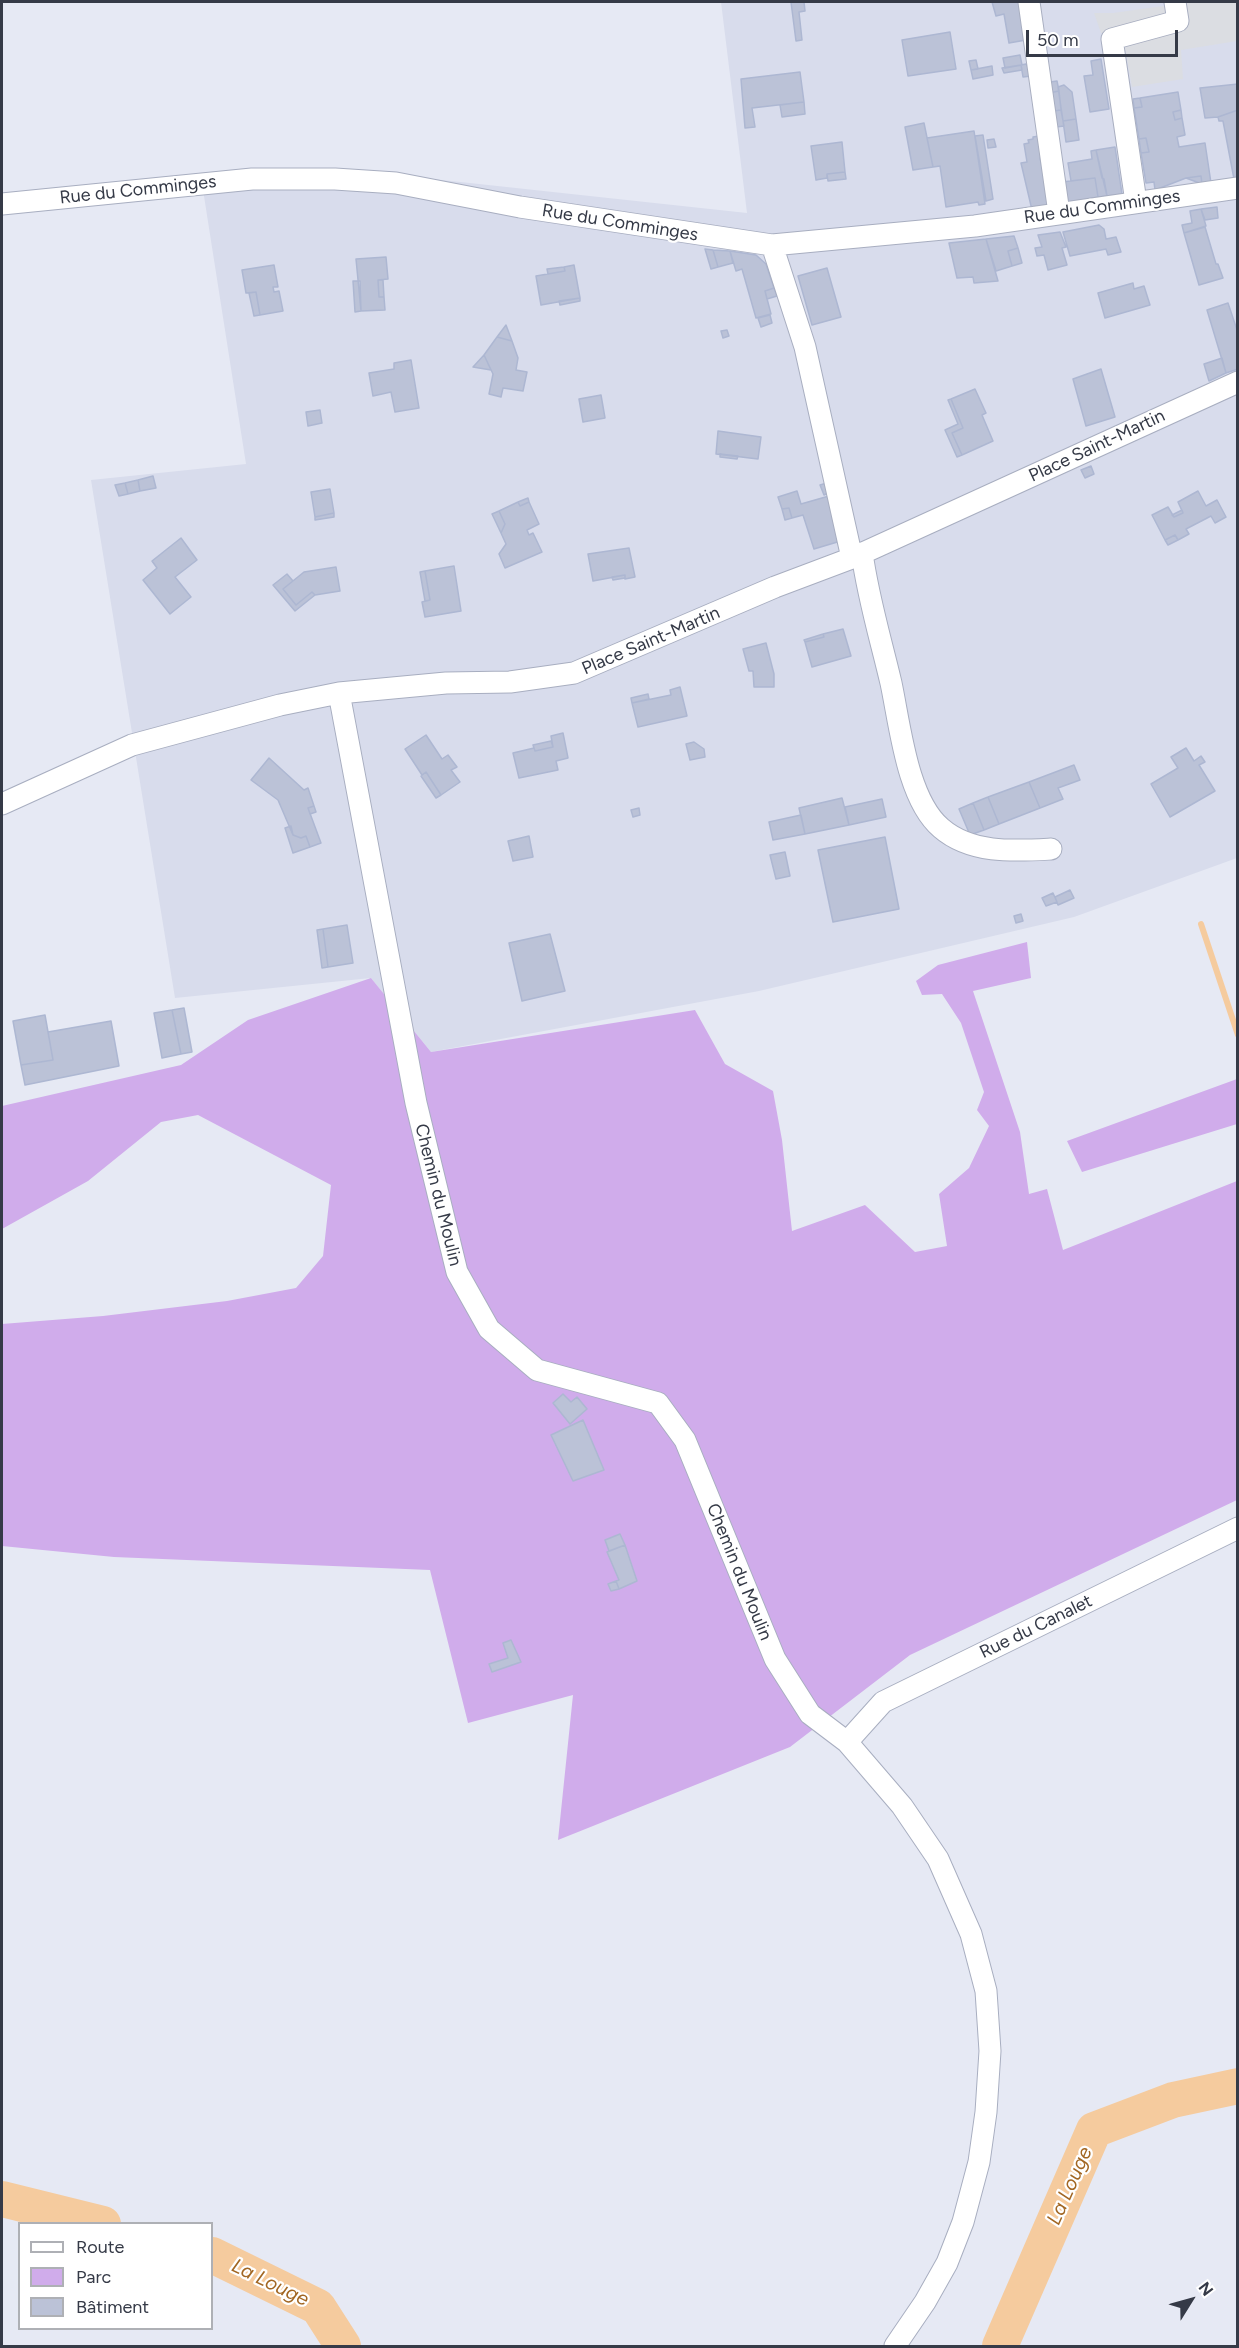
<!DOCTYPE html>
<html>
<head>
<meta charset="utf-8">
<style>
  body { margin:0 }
  #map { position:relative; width:1239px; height:2348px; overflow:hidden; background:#e6e9f4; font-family:Figtree,sans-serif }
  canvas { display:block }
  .frame { position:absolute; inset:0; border:3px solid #353a47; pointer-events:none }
  .legend { position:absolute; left:18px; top:2222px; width:195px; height:108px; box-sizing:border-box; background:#fff; border:2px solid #aeb0b5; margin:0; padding:8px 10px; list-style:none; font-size:18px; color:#353a47 }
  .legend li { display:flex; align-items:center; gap:12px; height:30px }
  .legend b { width:30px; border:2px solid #aeb0b5 }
  .north { position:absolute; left:1161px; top:2270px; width:60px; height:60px; -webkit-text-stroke:4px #fff; paint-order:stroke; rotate:53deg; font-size:16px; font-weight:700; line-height:24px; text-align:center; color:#353a47 }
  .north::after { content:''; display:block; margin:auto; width:21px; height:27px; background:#353a47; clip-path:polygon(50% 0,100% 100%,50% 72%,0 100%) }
  .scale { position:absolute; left:1026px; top:30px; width:152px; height:27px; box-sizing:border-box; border:3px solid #353a47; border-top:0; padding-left:8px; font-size:18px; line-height:21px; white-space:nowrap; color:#353a47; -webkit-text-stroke:4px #fff; paint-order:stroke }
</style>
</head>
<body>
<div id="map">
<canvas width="1239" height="2348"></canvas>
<div class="frame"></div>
<ul class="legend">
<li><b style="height:8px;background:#fff"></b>Route</li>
<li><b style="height:16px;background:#d0aceb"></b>Parc</li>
<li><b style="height:16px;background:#bbc2d7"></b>Bâtiment</li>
</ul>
<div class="north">N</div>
<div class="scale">50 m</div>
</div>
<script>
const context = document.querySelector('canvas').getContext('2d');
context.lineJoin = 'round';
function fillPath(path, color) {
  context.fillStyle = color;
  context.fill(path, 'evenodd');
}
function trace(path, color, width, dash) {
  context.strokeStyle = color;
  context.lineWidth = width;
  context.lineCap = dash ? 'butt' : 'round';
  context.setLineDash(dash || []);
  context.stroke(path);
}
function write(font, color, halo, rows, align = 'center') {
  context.font = font + ' Figtree,sans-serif';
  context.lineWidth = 4.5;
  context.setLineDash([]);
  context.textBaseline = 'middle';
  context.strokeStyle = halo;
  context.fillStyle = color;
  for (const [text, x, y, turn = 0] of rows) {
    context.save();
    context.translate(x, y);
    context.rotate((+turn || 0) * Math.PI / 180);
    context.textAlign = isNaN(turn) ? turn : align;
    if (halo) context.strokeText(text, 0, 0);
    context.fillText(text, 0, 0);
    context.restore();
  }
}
const residential = new Path2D(`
  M721,2H1237V858L1074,917L759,991L431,1052L371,978L175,998L91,480L246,464L201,177L331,168L747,213Z`);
const green = new Path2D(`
  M1027,942L1031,978L973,991L1020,1132L1029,1194L1047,1189L1063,1250L1237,1181V1500L910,1655L790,1747L558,1840L573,1695L468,1723L430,1570L114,1557L2,1546V1324L103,1316L227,1301L296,1288L323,1256L331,1185L198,1115L161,1122L88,1181L2,1229V1106L181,1065L248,1020L371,978L431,1052L695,1010L725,1064L773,1091L782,1140L792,1231L865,1205L915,1252L947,1246L939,1194L969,1168L989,1126L977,1110L984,1092L961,1023L942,994L922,995L916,981L938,965Z
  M1237,1079V1124L1082,1172L1067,1141Z`);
const parking = new Path2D(`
  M1192,2H1237V41L1181,50L1183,79L1132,87L1125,49L1101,33L1094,13H1113Z`);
const stream = new Path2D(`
  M1201,924L1238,1035`);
const river = new Path2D(`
  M2,2199L103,2224
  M212,2255L318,2307L343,2346
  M1000,2346L1094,2130L1173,2100L1238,2086`);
const building = new Path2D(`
  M791,2H804L805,11L799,12L802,40L796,41Z
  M992,2H1020L1026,40L1009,43L1004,14L996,16Z
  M950,32L956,69L908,76L902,40Z
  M1020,55L1022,65L1005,68L1003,58Z
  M1101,59L1109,109L1090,112L1084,76L1093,75L1091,61Z
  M976,60L978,69L971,70L969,61Z
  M1026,64L1029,68L1031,76L1023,77L1021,65Z
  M1021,65L1022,70L1004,73L1002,68Z
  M992,66L993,75L973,79L971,70Z
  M800,72L804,102L752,108L755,127L745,128L741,79Z
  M1057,81L1059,91L1044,94L1043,83Z
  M1238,84V110L1218,117L1205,118L1200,88Z
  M1064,85L1072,92L1076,119L1063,121L1058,87Z
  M1059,91L1061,110L1046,112L1044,94Z
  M1178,92L1181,110L1173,112L1175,120L1182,118L1185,135L1177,137L1179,147L1205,143L1211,183L1202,184L1201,176L1186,178L1155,190L1154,182L1146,183L1141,153L1149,152L1146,138L1139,139L1134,108L1142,107L1140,98Z
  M1140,98L1142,107L1134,108L1133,99Z
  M804,102L805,114L782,117L780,105Z
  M1061,110L1064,126L1048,128L1046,112Z
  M1181,110L1182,118L1175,120L1173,112Z
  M1238,110V179H1234L1223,121H1219L1218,117Z
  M1076,119L1079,140L1066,142L1063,121Z
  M924,123L933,167L913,170L905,127Z
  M974,131L985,204L979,205L978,202L946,207L940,166L933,167L927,138Z
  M983,135L993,199L986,201L975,136Z
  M1039,136L1043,158H1040L1051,205L1032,210L1021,163L1027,162L1024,144L1029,143L1028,140L1033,139V137Z
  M1146,138L1149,152L1141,153L1139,139Z
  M994,139L996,147L988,148L987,140Z
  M842,142L845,172L827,174V178L816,180L811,146Z
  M1115,147L1122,194L1107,196L1096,150Z
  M1096,150L1102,178L1104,179L1107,196L1098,197L1095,178L1071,181L1068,163L1092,159L1091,151Z
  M845,172L846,179L828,181L827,174Z
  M1201,176L1202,184L1186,178Z
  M1095,178L1098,197L1065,203L1062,182Z
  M1217,207L1218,218L1205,220L1201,209Z
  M1201,209L1206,226L1184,233L1182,225L1192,223L1190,211Z
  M1099,225L1104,229L1106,239L1116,237L1121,252L1108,255L1106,249L1070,256L1063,232Z
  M1205,227L1216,264H1218L1223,278L1199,285L1184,233Z
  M1060,232L1066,247L1062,248L1067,265L1048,270L1044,255L1037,256L1035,248L1042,247L1038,235Z
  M1014,236L1018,248L1008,251L1012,266L996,271L986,239Z
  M986,239L998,281L974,283L973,277L957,278L949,243Z
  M1018,248L1022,263L1012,266L1008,251Z
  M705,249L713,250L718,267L711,269Z
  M713,250L730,251L733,263L718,267Z
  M730,251L756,255L766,264L774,288L765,291L771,314L756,318L742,269L736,271Z
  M386,257L388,279L378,280L379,297H384L385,310L361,311L356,259Z
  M274,265L278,287H273L274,292L279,291L283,311L260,315L256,292L246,293L242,270Z
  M574,265L580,298L541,305L536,276L565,271L564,267Z
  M564,267L565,271L548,274L547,269Z
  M827,268L841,317L812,325L798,276Z
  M378,280H383L384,297H379Z
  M353,281H360L361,311L355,312Z
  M1133,283L1134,289L1144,286L1150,305L1105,318L1098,293Z
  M774,288L777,296L767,299L765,291Z
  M256,292L260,315L254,316L249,293Z
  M580,298V301L560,305L559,301Z
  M1228,303L1238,333V369L1226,373L1207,310Z
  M770,315L772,323L761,327L758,318Z
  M506,325L512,341L497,337Z
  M727,330L729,336L723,338L721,331Z
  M497,337L512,341L518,358L516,370L527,372L523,391L503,388L501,397L489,394L493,374L484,355Z
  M484,355L491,370L473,367Z
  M1222,358L1226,373L1209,381L1204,364Z
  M411,360L419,408L395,412L391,392L373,396L369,373L394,369V363Z
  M1101,369L1115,417L1086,426L1073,379Z
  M975,389L986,413L982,415L993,441L962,455L952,433L963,428L951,399Z
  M601,395L605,418L583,422L579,399Z
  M951,399L963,428L952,433L962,455L957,457L945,430L958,424L948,400Z
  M320,410L322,423L308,426L306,412Z
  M718,431L761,437L758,459L716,454Z
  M720,454L738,456L737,459L720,457Z
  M1091,466L1094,474L1085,478L1081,470Z
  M153,476L156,488L140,491L138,480Z
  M138,480L140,491L128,494L125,483Z
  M125,483L128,494L119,496L115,485Z
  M827,483L830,492L824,495L820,485Z
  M330,489L334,513L315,517L311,492Z
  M797,491L801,504L829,496L844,540L814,549L803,515L792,518L789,508L782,509L778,497Z
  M1198,491L1206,506L1217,500L1226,517L1215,523L1211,516L1186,529L1189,534L1178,540L1175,535L1165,540L1152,515L1168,507L1174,517L1183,513L1178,502Z
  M528,498L529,502L520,506L518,502Z
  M518,502L520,506L529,502L539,524L527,530L529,535L533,533L542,552L505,568L499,554L506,544L501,533L505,524L499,511Z
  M789,508L792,518L785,520L782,509Z
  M1182,510L1183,513L1174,517L1172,515Z
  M499,511L505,524L501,533L492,514Z
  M334,513V517L315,520V517Z
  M1175,535L1178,540L1168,545L1165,540Z
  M181,538L197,560L175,577L191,597L170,614L143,580L157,568L152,561Z
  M629,548L635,577L625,579V575L593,581L588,554Z
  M454,566L461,611L425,617L422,602L430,600L425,571Z
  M336,567L340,591L315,595L312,592L296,605L283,589L304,572Z
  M425,571L430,600L425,601L420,572Z
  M287,574L293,581L283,589L296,605L312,592L315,595L295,611L273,585Z
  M625,575V578L613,580L612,577Z
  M843,629L851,656L812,667L805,642L824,637L823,634Z
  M823,634L824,637L805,642L804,640Z
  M766,643L774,674V687H754L753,671H749L743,649Z
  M680,687L687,716L638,727L632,703L671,695L670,690Z
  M648,694L649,699L632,703L631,698Z
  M563,733L568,758L556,761L558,770L519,778L513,753L534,748L535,751L553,747L551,736Z
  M426,735L442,759L448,755L457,767L451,770L460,782L441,795L426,772L422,775L405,749Z
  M551,741L553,747L535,751L533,745Z
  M694,742L704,749L705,757L690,760L686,744Z
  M1186,748L1194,761L1201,756L1205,762L1199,765L1215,791L1170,817L1151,784L1178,768L1171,757Z
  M269,758L304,790L308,788L314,806L308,808L321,843L310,847L306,836L301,838L293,835L278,800L251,780Z
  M1074,765L1080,780L1058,788L1063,799L1040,808L1029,782Z
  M426,772L441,795L436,798L421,776Z
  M1029,782L1040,808L999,824L988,797Z
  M988,797L999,824L984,830L973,803Z
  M842,798L849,825L805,834L799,808Z
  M882,799L886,817L849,825L845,807Z
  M973,803L984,830L970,835L959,809Z
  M314,806L316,812L310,814L308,808Z
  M639,808L640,815L633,817L631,810Z
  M801,815L805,834L773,840L769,822Z
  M291,826L293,835L301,838L306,836L310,847L293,853L285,828Z
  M529,836L533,857L513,861L508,841Z
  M885,837L899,909L833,922L818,850Z
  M785,852L790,876L776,879L770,855Z
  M1070,890L1074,898L1058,905L1055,897Z
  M1053,893L1057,902L1046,906L1042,898Z
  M1021,914L1023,921L1016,923L1014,916Z
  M347,925L353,963L328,967L323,929Z
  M323,929L328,967L322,968L317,930Z
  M550,934L565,991L522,1001L509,943Z
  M184,1008L192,1052L181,1054L172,1010Z
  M172,1010L181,1054L162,1058L154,1013Z
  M45,1015L53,1060L21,1065L13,1021Z
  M111,1021L119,1066L25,1085L21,1065L53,1060L48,1032Z
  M563,1394L571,1402L577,1397L587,1409L570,1424L553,1403Z
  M583,1420L604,1470L573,1481L551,1435Z
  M620,1534L625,1545L609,1551L605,1540Z
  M625,1545L637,1581L619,1589L616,1581L619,1580L607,1552Z
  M616,1581L619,1589L611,1591L608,1584Z
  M511,1640L521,1662L492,1672L489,1664L508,1658L503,1643Z`);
const minor = new Path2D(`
  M1029,2L1059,213
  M1136,202L1112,39L1178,21L1175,2
  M2,204L252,179H335L396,183L520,207L772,245L975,226L1238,188
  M772,245L805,347L852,558
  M862,553C868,598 881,640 891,683C900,725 907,799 941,828C971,854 1014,851 1051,849
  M339,693L416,1103L457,1272L489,1329L537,1370L658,1403L685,1440L775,1659L810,1714L847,1742L902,1806L938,1859L971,1934L986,1991L990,2051L986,2112L979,2162L963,2222L947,2263L925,2302L895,2346
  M2,804L132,745L280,705L339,693L446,683L510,682L574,673L775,587L852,558L1238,382
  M847,1742L883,1702L1238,1528`);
const streetNames = [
  ["Rue du Comminges",138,190,-6],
  ["Rue du Comminges",1102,207,-8],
  ["Rue du Comminges",620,223,9],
  ["Place Saint-Martin",1097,446,-25],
  ["Place Saint-Martin",651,641,-23],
  ["Chemin du Moulin",438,1195,76],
  ["Chemin du Moulin",739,1572,68],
  ["Rue du Canalet",1036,1627,-26]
];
const waterNames = [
  ["La Louge",1070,2186,-66],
  ["La Louge",270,2283,26]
];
fillPath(residential, '#d8dcec');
fillPath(green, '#d0aceb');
fillPath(parking, '#dbdde2');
trace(stream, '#f5cb9e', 6);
trace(river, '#f5cb9e', 36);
fillPath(building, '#bbc2d7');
trace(building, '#adb7d2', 1.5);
trace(minor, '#a8aec0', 23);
trace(minor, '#fff', 21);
write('18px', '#353a47', '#fff', streetNames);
write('italic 20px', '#a26723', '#fff', waterNames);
</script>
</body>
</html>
